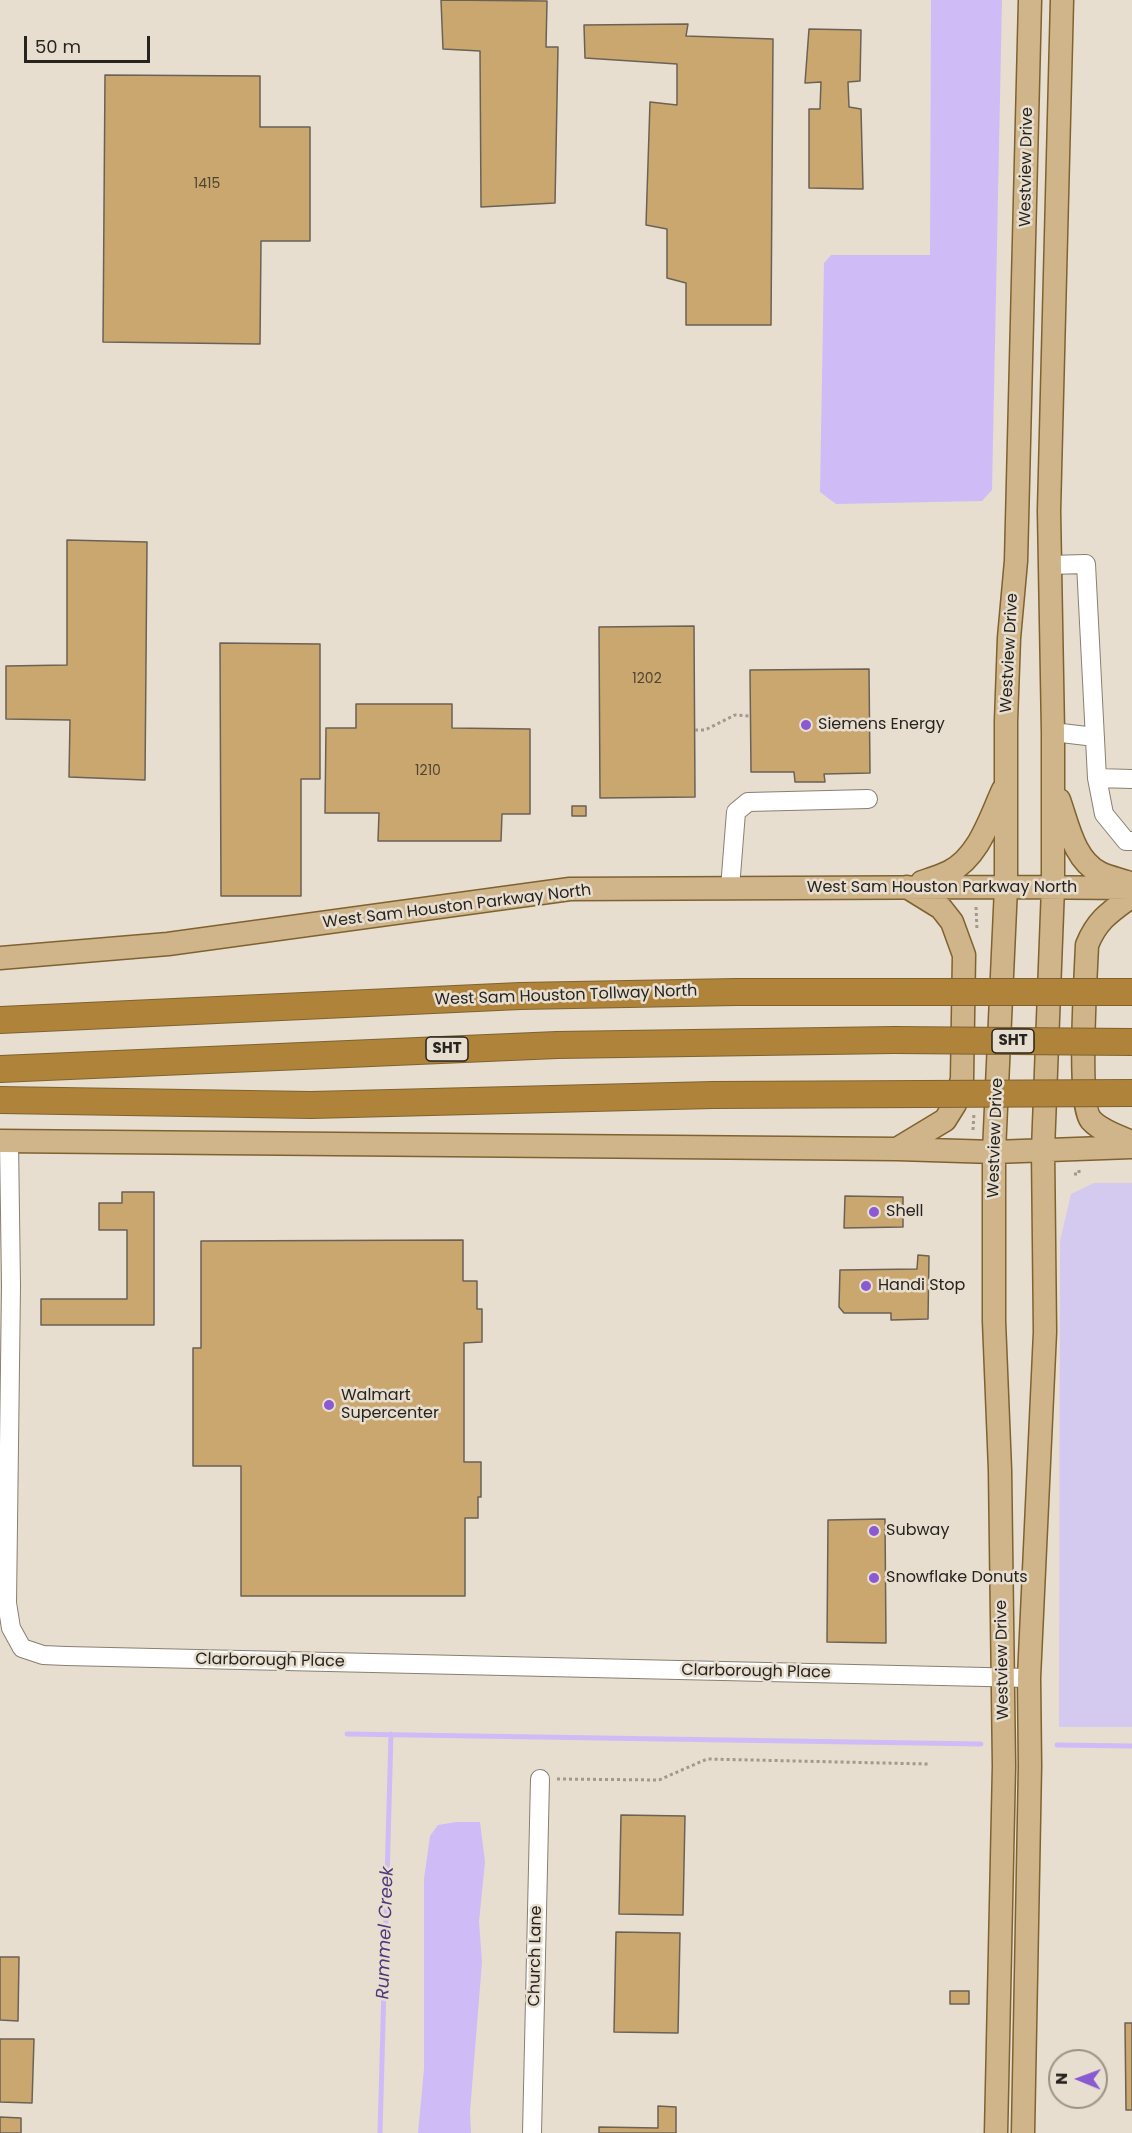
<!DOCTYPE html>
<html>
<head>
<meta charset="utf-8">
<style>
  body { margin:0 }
  #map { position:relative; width:1132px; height:2133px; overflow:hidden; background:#e7decf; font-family:Poppins,sans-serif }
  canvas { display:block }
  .north { position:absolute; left:1048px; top:2049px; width:60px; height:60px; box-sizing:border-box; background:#e7decf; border:2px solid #9a9388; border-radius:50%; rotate:271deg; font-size:16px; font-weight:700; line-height:24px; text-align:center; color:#27231e }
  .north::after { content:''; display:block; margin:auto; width:21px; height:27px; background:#8a5ad3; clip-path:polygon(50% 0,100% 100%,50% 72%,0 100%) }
  .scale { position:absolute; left:24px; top:36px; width:126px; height:27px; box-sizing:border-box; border:3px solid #27231e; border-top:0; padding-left:8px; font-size:18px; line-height:21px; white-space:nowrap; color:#27231e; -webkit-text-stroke:4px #e7decf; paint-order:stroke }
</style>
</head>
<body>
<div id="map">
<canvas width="1132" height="2133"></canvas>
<div class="north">N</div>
<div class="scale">50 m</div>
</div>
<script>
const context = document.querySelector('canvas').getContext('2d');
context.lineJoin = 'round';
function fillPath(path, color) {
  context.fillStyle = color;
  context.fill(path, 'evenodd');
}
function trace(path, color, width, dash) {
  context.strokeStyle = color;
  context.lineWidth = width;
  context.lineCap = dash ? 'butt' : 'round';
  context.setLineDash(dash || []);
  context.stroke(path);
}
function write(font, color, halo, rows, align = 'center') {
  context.font = font + ' Poppins,sans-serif';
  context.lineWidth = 5;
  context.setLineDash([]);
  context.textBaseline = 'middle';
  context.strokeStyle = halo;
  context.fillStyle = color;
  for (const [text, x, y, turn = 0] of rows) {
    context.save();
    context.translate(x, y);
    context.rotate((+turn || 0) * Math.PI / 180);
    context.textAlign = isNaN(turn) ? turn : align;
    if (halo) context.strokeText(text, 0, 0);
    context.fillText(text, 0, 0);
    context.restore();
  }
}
const green = new Path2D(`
  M1094,1183H1132V1727H1059L1060,1241L1071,1194Z`);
const water = new Path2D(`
  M931,0H1002L992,490L982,501L836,504L820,492L824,263L831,255H930Z
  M456,1822H480L485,1862L479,1922L482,1962L470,2112L471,2133H418L424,2069V1879L430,1836L438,1825Z`);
const stream = new Path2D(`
  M347,1734L981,1744
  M1057,1745L1132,1746
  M380,2133L391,1734`);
const building = new Path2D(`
  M441,0L547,1L546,47H558L555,203L481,207L480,51L443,49Z
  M688,24L686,36L773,39L771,325H686V283L667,278V229L646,225L650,102L677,105V64L585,58L584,25Z
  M809,29L861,30L860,81L848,82L849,107L861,109L863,189L809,188V109H820L821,82L805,83Z
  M105,75L260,76V127H310V241H261L260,344L103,342Z
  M67,540L147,542L145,780L69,777L70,720L6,719V666L67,665Z
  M694,626L695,797L600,798L599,627Z
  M220,643L320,644V779H301V896H221Z
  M869,669L870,773L824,774L825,782H795L794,772H751L750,670Z
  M356,704H452V728L530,729V814H502L501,841H378L379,813H325L326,728H356Z
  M572,806H586V816H572Z
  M122,1192H154V1325H41V1299H127V1230H99V1203H122Z
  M845,1196L903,1197V1227L844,1228Z
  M463,1240V1281H477V1309H482V1342L464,1343V1462H481V1497H478V1518H465V1596H241V1466H193V1348H201V1241Z
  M918,1255L929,1256L928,1319L891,1320V1313H844L839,1307L840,1270L917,1269Z
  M885,1519L886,1643L827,1642L828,1520Z
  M621,1815L685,1816L683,1915L619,1914Z
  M616,1932L680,1933L678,2033L614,2032Z
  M0,1957H19L18,2021L0,2020Z
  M950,1991H969V2004H950Z
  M1125,2023H1132V2110H1126Z
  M0,2039H34L32,2103L0,2102Z
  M658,2106L676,2107V2133H599V2127L658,2128Z
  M0,2117L21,2118V2133H0Z`);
const path = new Path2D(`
  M695,730H705L735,715L750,716
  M976,907L977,930
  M973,1130L974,1113
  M1074,1174H1079V1169
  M557,1779L659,1780L707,1759L928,1764`);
const minor = new Path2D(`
  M1049,565L1086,564L1097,778L1104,814L1126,841H1132
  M1053,732L1095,737
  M1097,778L1132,779
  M730,888L736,812L748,802L868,799
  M9,1141L11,1286L7,1603L11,1628L22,1648L43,1655L66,1656L1029,1678
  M532,2133L540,1779`);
const major = new Path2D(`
  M1059,800C1068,825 1074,860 1100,873C1108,877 1118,879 1127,882
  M922,882C931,879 941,876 949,872C979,857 990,818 1003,790
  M1132,896C1110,912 1097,920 1087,945C1086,974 1077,1103 1091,1120C1101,1131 1119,1137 1132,1142
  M0,958L168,944L570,889L1006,887L1132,888
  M0,1141L897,1149L994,1152L1132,1147
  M897,1149L945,1120L955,1104L962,1079L964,955L952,922L941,908L907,887
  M996,2133L1004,1766L1000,1470L994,1321V1152L1006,887V721L1009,638L1016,561L1030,0
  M1023,2133L1030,1766L1029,1678L1045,1332L1043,1150L1053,887V732L1049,511L1062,0`);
const highway = new Path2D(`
  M0,1020L520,996L736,992H914
  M0,1069L557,1045L894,1040
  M0,1100L311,1105L713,1095`);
const highwayBridge = new Path2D(`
  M914,992H1132
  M894,1040L1132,1042
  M713,1095L1132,1093`);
const markers = [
  [806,725,6,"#8a5ad3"],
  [874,1212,6,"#8a5ad3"],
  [866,1286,6,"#8a5ad3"],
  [329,1405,6,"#8a5ad3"],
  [874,1531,6,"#8a5ad3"],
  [874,1578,6,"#8a5ad3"]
];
const numberNames = [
  ["1415",207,184],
  ["1202",647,679],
  ["1210",428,771]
];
const shields = [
  [1013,1041,42],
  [447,1049,42]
];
const shieldNames = [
  ["SHT",1013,1041],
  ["SHT",447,1049]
];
const streetNames = [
  ["Westview Drive",1027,167,-89],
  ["Westview Drive",1010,653,-87],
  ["West Sam Houston Parkway North",942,888],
  ["West Sam Houston Parkway North",457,907,-7],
  ["West Sam Houston Tollway North",566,996,-2],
  ["Westview Drive",996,1138,-88],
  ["Westview Drive",1003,1660,-91],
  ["Clarborough Place",270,1661,1],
  ["Clarborough Place",756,1672,1],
  ["Church Lane",536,1956,-89]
];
const poiNames = [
  ["Siemens Energy",818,725],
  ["Shell",886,1212],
  ["Handi Stop",878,1286],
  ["Walmart",341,1396],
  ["Supercenter",341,1414],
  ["Subway",886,1531],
  ["Snowflake Donuts",886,1578]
];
const waterNames = [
  ["Rummel Creek",386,1933,-88]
];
fillPath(green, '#d4c9ef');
fillPath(water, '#cfbcf7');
trace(stream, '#cfbcf7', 5);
fillPath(building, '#caa76f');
trace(building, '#6b6255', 1.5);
trace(minor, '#887f72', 20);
trace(major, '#7f6230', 25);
trace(highway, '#7f6230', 28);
trace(path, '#a0998e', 3, [3, 3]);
trace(minor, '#fff', 18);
trace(major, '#cfb589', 22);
trace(highway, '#af843a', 26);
trace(highwayBridge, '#7f6230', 28, []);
trace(highwayBridge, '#af843a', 26);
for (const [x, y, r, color] of markers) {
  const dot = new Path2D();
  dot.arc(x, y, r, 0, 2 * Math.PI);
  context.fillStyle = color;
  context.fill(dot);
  trace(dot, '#e7decf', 2);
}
write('14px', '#504432', null, numberNames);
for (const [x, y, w] of shields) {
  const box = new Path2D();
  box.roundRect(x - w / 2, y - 12, w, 24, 4.5);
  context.fillStyle = '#e7decf';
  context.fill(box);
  trace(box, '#27231e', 1.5);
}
write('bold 15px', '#27231e', null, shieldNames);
write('16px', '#27231e', '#e7decf', streetNames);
write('16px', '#27231e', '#e7decf', poiNames, 'left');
write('italic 18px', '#52377d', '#e7decf', waterNames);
</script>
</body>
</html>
